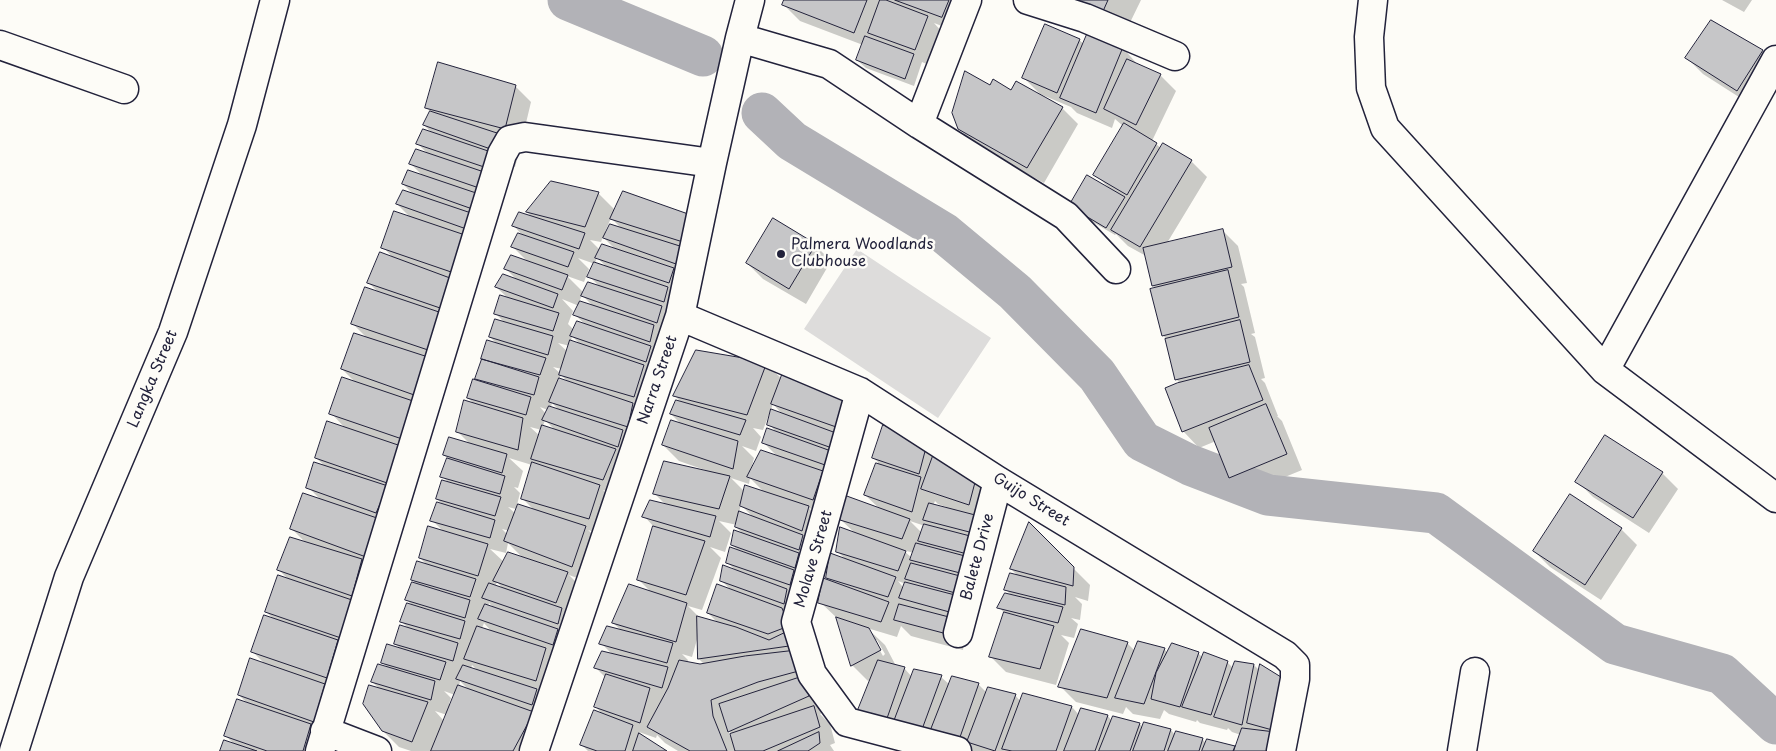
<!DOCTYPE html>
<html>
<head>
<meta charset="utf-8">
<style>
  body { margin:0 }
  canvas { display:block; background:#fdfcf7 }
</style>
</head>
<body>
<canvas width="1776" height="751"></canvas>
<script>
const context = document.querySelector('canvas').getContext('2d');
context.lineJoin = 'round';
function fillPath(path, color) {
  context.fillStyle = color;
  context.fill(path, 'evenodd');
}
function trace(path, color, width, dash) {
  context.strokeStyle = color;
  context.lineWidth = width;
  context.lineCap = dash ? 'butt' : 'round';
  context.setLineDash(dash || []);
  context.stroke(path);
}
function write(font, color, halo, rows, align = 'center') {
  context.font = font + ' "Playpen Sans",sans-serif';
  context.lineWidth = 5;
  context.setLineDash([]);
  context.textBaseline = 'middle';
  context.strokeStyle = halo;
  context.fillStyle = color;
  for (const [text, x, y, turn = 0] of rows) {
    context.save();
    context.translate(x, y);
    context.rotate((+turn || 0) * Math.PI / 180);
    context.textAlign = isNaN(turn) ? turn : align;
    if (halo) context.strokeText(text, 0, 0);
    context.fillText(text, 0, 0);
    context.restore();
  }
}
const green = new Path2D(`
  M857,249L991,338L938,418L804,329Z`);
const shadow = new Path2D(`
  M786,0H971L958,32L934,23L943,33L931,66L922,62L914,86L866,68L857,60L863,45L800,21L784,5Z
  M1037,0H1141L1122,39Z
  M1722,0H1752L1744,12Z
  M1712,22L1763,51L1776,65L1753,106L1703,74L1687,58Z
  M1079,40L1084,44L1123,48L1138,65L1160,75L1176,91L1152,141L1161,148L1191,161L1207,177L1167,243L1222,230L1238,246L1247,283L1241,284L1244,287L1255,333L1251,334L1255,337L1265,378L1261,379L1265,383L1278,416H1277L1282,421L1302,470L1246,493L1230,477L1216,441L1199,448L1184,432L1166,389L1180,383L1177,380L1167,340L1163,335L1156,289L1153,286L1146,256L1128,246L1116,234L1115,235L1079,214L1109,188L1095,174L1123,126L1115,119L1112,128L1077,113L1071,107L1040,94L1024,78Z
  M515,86L531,102L521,144L507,140L519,153L515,167L504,163L512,171L508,186L495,181L323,751H221L235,745L226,736L249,705L239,695L266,665L253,652L275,620L266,612L289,580L278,569L306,543L292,529L321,500L308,487L325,466L316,458L346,429L331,413L356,383L342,369L368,339L353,324L379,293L368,282L394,259L383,247L411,218L397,204L414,195L403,184L424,177L410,163L429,155L418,144L433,134L424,125L431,112L426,108Z
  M990,87L1012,92L1062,108L1078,124L1044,183L975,145L959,129Z
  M598,193L615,210L706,232L619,495L603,490L615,502L604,535L588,530L602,543L588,582L569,575L583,589L569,660L550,653L561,665L551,696L538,692L552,706L537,751H411L399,747L383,731L380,689L372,682L388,668L382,662L401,649L395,644L409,629L402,622L414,607L407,600L417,585L413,580L428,566L420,558L444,532L432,520L444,506L437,499L449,483L442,476L448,459L444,455L470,444L457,431L474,404L468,398L481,383L476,378L497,344L490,337L505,323L496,314L509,299L496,287L517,280L506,269L529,263L512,246L524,237L514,226L533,218L527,212ZM611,218L621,228L607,233L605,232ZM603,237L616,250H600L590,240L601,242ZM578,258L595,264L589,276L599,286L584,293L567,276L584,282L589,269ZM597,258L607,267L595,263ZM582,295L594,307L579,302ZM562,299L579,306L575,315L586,325L574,330L568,324L573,311ZM572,336L582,346L571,342ZM558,343L570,346L568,352ZM553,367L562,369L561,374ZM561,375L569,383L559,380ZM552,403L559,410L551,407ZM540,407L548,410L546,414ZM545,420L555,430L543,426ZM530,427L542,430L540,436ZM509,458L532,465L523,499L534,510L516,514L508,507L516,509L520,493L514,487L518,488L523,471ZM502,529L510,531L508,535ZM508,543L523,558L504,562L490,549L506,553ZM497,582L504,590L495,587ZM489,603L495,609L488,607ZM484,623L492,632L482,628ZM472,665L478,671L471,669ZM460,681L470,691L459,687ZM444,691L455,695L451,705L449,704L451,698ZM435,711L447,715L444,721Z
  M815,245L831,261L806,304L763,279L747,263Z
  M766,364L782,379L849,399L829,515L809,508L824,523L806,600L824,712L820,714L830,724L835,743L830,745L834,751H678L665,743L657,735L656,738L639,732L645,739L665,751H588L582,745L604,716L595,706L606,678L595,667L612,654L601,643L622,631L613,623L652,593L639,580L654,527L644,516L666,505L655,494L705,471V470L679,461L663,445L682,425L671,414L682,403L675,396ZM773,404L783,415L769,424L777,433L764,443L778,457L751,470L754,458L742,446L756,451L761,437L753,428L763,430ZM731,478L749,484L750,478L765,493L745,492ZM741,505L754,518L739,512ZM719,521L737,525L736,527L744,535L732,545L739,551L727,562L737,572L721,580L732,591L708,613L719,624L700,618L688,606L702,610L721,558L710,547L725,552L731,533ZM698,636L699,659L705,665L687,663L688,660L682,654L692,657ZM727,729L733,735L730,736Z
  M884,427L994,488L965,634L963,650L911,636L901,626L897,637L867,628L885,645L896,666L904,668L912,677H941L950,685L952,678L979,685L987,693L1015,695L1021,702L1024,694L1072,707L1079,715L1081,709L1108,716L1112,721L1140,724L1143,728L1145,724L1171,730L1175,735L1176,733L1203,740L1206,743L1234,747L1236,749L1241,735L1232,732L1228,728L1227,730L1200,723L1197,720L1196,722L1169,714L1164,710L1160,719L1133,714L1126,707L1123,714L1076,702L1060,686L1127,643L1135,651L1164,649L1168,653H1198L1203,658L1227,662L1234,669L1254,665L1260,671L1280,678L1297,694L1290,751H960L874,731L872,679L868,681L852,665L838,619L820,602L827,581L831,554L846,560L838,552L855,533L841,520L880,509L865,495L878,462L873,458ZM935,501L938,504L946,507V509L933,506ZM910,521L925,526L922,533ZM903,550L914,553L912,558ZM898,581L906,584L904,588L902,586ZM874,640H877L885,654L883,656Z
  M1662,473L1678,489L1649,533L1593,497L1577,481Z
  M1029,524L1090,585L1088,601L1075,597L1082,604L1080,620L1071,618L1078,624L1074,638L1061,635L1069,643L1056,685L1006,672L990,656L1005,614L999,607L1013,597L1006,590L1018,576L1011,569Z
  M1621,529L1637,545L1601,600L1550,567L1534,551Z`);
const canal = new Path2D(`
  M568,0L703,56
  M762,113L792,141L944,233L1015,292L1097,375L1142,441L1190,465L1268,495L1436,513L1615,644L1722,674L1776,724`);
const building = new Path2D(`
  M784,0H867L854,33L782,5Z
  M880,0H886L928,16L915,50L868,33Z
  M895,0H949L942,17Z
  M1061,0H1108L1100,18Z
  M1711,20L1763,50L1737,91L1685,58Z
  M1045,24L1080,39L1057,93L1022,78Z
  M1088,32L1123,47L1096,113L1060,98Z
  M865,36L914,54L905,79L856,60Z
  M1127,59L1161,74L1136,125L1104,109Z
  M438,62L516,85L505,129L425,108Z
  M965,71L990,85L993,79L1011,90L1016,81L1063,107L1027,168L958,129L952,113Z
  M430,111L503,135L499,152L423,125Z
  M1124,123L1157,143L1127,195L1093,175Z
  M423,129L497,154L493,170L416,144Z
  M1163,143L1192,160L1140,247L1111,230Z
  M416,149L490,174L485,190L409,164Z
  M408,170L482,195L478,211L402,184Z
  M1087,175L1125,197L1106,228L1069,206Z
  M551,181L599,192L585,227L526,212Z
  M403,190L477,215L472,231L396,204Z
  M623,191L691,215L683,242L610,219Z
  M394,211L468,236L457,274L381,248Z
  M519,212L585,233L579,249L512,226Z
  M773,218L816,244L789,289L746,263Z
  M610,224L683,247L676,264L603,238Z
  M1223,229L1232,267L1152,286L1143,248Z
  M518,233L574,252L568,267L511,247Z
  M602,244L674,268L669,283L595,258Z
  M380,252L450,278L443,309L367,283Z
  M511,255L568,275L562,290L504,269Z
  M594,262L668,287L664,302L587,277Z
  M1228,270L1239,317L1162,336L1150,289Z
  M503,274L558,294L553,308L495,287Z
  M588,282L662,306L657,323L581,296Z
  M365,287L439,312L428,350L351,324Z
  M500,295L559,313L553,331L494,314Z
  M580,301L654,325L650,342L573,315Z
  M495,319L553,336L548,355L489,337Z
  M1240,320L1250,362L1175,380L1165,339Z
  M577,321L651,346L646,362L570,336Z
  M354,333L428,357L417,396L341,369Z
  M487,340L546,358L540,375L481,359Z
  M570,340L644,365L634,397L559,375Z
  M696,350L767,362L747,415L673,396Z
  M482,359L539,377L534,395L475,379Z
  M1249,365L1263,400L1182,432L1165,388L1177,383Z
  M782,375L850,398L839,428L771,404Z
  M342,377L416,402L405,440L329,414Z
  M559,378L633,403L628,427L549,402Z
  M473,379L531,397L526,415L467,398Z
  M464,400L523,418L518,450L456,432Z
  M676,400L746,420L740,435L670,414Z
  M1266,404L1287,454L1229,478L1209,428Z
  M549,406L623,430L618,447L542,420Z
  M771,409L836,433L832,448L767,425Z
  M671,420L738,441L733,469L662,445Z
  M327,421L401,446L390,484L315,458Z
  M542,425L616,449L603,480L531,459Z
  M883,425L928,440L919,474L872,458Z
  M767,428L831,451L828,466L762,443Z
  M1605,435L1663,472L1633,518L1575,482Z
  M449,437L507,454L502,473L443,455Z
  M761,450L823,471L813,500L747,477Z
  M933,456L978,471L969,505L921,489Z
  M447,458L505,476L500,494L440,477Z
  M664,461L730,476L719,509L653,494Z
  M314,462L388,486L376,513L306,488Z
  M532,462L600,485L589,519L521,499Z
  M876,463L921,477L912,512L864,495Z
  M442,480L501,497L495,516L436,499Z
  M745,485L809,506L802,531L740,506Z
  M303,493L377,518L366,557L290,529Z
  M1570,494L1622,528L1585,585L1533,551Z
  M844,495L910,519L902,539L840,520Z
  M650,500L716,516L710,537L642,517Z
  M437,502L495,520L490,538L430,521Z
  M929,503L979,516L977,534L923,520Z
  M518,504L586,526L572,567L504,541Z
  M739,511L803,535L799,550L735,527Z
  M1029,522L1074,567L1073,586L1010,569Z
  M924,524L974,537L971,555L918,541Z
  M428,526L488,544L478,576L419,558Z
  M653,526L705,541L686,595L637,580Z
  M840,527L906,551L898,571L836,552Z
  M734,530L799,553L795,568L731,545Z
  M290,537L362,559L352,596L277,570Z
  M916,543L965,556L964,574L910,560Z
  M730,547L794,570L790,585L726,563Z
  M508,552L568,572L556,603L493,581Z
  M830,553L896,577L888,597L826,578Z
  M417,561L476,579L470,597L411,580Z
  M911,563L960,576L959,594L905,579Z
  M723,565L787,589L784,604L720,581Z
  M1010,573L1066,587L1065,605L1004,590Z
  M278,575L352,600L341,638L265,612Z
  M823,578L889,602L881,622L818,603Z
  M412,582L470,600L465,618L405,600Z
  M905,582L955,595L953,613L899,598Z
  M489,583L562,608L558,624L482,598Z
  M629,584L687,603L676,642L612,623Z
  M717,584L782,608L789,626L768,634L707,613Z
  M1005,593L1063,607L1058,623L997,608Z
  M407,603L465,621L460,639L400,622Z
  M485,604L558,629L553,645L478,619Z
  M899,604L949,617L947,634L894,620Z
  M1004,612L1054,626L1040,669L989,657Z
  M264,615L338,640L327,678L251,652Z
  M697,616L736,627L769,640L792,629L796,645L698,659Z
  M836,617L869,628L881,650L851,666Z
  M400,625L458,643L453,661L394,644Z
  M477,626L546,648L536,681L464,659Z
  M607,626L673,643L667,663L599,644Z
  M1081,629L1128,642L1107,698L1058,687Z
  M1138,641L1165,648L1144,704L1115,698Z
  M1172,643L1199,652L1180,707L1151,699L1156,673Z
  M387,644L446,662L440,680L381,663Z
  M800,650L806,669L758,682L711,700L713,716L727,751H690L647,727L668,688L679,660L700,664L745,656Z
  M602,651L668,667L662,688L594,668Z
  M1204,652L1228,661L1211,715L1182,707Z
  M250,658L325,684L314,722L238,695Z
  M878,660L905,667L885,724L856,715Z
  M1235,661L1254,664L1242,725L1214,717Z
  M378,664L435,681L431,700L371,682Z
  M1260,664L1281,677L1276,731L1247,723Z
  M463,665L537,689L532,705L456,679Z
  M914,669L942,675L921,732L893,724Z
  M606,674L650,688L640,723L594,707Z
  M804,676L809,696L728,732L719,704Z
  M952,676L979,683L959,740L930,732Z
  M369,685L428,702L412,742L382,731L363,704Z
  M458,685L534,712L513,751H431Z
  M988,687L1016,694L995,751L967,742Z
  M1023,693L1072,706L1056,751H1012L1002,749Z
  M237,699L311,724L303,751H267L224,736Z
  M814,706L820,727L763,751H735L730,734Z
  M1081,708L1108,715L1095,751H1064Z
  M594,710L633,725L625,751H597L580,745Z
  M1113,716L1140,723L1130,751H1099Z
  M1144,722L1171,729L1164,751H1133Z
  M1242,728L1275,732L1271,751H1234Z
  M1176,731L1203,738L1199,751H1168Z
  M819,732L820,743L808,751H778Z
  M639,733L667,751H633Z
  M1207,739L1235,746L1233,751H1202Z
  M224,740L257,751H220Z`);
const minor = new Path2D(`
  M1028,0L1085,18L1175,56
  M1373,0L1369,37L1371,88L1385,128L1605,370L1776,498
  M740,38L829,64L919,124L1066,216L1116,269
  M0,45L124,89
  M919,124L967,0
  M680,316L860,392L998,481L1285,655L1295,665V679L1281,751
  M1605,370L1776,60
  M860,392L796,622L812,674L847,722L957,751
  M958,633L998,481
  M325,731L377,751
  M14,751L69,577L173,332L242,125L275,0
  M320,751L502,154L510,140L525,137L712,163
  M534,751L680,316L712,163L740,38L750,0
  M1462,751L1475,672`);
const markers = [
  [781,254,5,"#22223b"]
];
const poiNames = [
  ["Palmera Woodlands",791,245],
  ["Clubhouse",791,262]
];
const streetNames = [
  ["Langka Street",153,379,-67],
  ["Narra Street",658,380,-71],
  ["Guijo Street",1031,500,32],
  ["Balete Drive",978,557,-75],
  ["Molave Street",814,559,-74]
];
fillPath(green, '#dddcdb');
fillPath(shadow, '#0003');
trace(canal, '#b2b2b7', 41);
fillPath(building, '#c6c6c8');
trace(building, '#22223b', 1);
trace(minor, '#22223b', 31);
trace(minor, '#fdfcf7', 28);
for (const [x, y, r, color] of markers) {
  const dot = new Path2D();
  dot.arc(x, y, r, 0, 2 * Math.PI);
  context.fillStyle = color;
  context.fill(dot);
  trace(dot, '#fdfcf7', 2);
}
write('15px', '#22223b', '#fdfcf7', poiNames, 'left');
write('15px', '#22223b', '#fdfcf7', streetNames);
</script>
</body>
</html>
